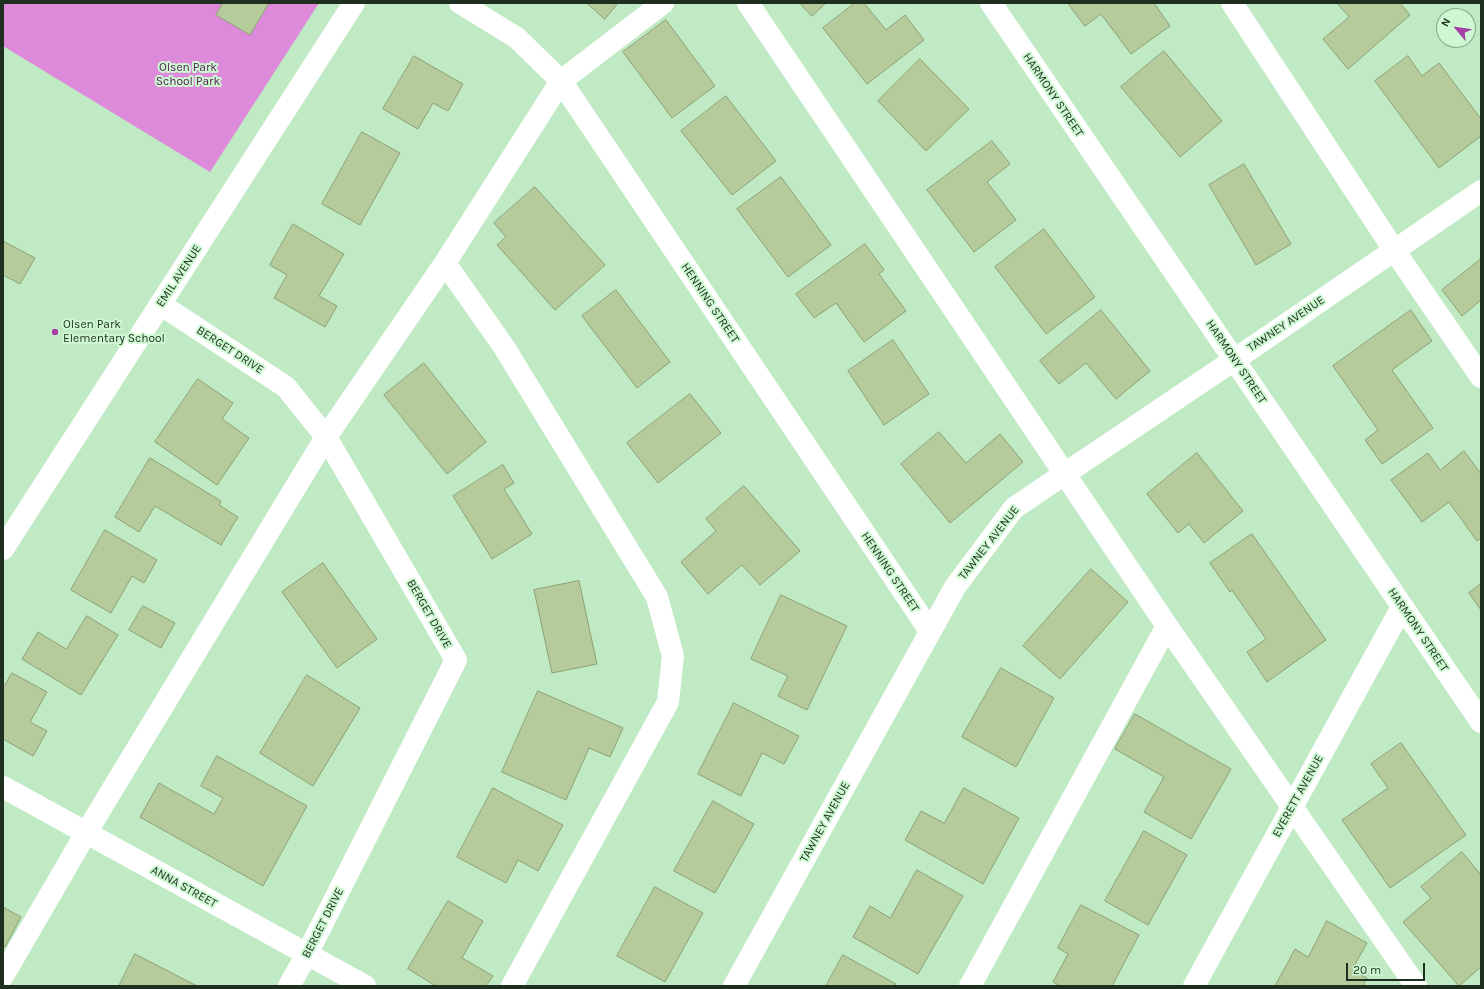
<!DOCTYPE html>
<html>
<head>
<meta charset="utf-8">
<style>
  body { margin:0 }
  #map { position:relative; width:1484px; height:989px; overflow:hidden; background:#c0eac4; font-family:Karla,sans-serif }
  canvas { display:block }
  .frame { position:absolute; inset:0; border:4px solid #1e2f20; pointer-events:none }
  .north { position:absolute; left:1436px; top:8px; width:40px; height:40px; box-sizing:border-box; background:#cdf8d1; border:1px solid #87a88a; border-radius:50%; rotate:299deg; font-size:11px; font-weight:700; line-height:16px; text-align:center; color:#1e2f20 }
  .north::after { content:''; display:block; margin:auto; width:14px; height:18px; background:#a43fa4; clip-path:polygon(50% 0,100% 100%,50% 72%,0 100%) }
  .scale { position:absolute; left:1346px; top:963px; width:79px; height:18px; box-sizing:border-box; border:2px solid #1e2f20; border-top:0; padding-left:5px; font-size:12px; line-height:14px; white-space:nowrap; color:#1e2f20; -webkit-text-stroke:3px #cdf8d1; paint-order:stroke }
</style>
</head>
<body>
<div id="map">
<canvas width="1484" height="989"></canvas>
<div class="frame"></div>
<div class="north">N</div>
<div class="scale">20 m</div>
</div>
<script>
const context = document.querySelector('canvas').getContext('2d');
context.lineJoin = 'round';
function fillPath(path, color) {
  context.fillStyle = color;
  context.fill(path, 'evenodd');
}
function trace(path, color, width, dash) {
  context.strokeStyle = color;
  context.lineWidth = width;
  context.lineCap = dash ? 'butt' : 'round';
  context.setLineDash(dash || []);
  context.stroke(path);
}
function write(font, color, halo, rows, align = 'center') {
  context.font = font + ' Karla,sans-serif';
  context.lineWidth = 4;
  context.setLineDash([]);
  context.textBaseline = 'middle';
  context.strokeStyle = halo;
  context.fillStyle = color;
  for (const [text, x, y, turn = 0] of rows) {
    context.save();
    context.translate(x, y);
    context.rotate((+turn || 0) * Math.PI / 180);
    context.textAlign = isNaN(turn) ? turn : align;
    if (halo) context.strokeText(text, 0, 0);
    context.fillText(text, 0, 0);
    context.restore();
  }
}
const green = new Path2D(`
  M3,3H319L210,172L3,46Z`);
const building = new Path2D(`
  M223,3H269L250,35L216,15Z
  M587,3H618L605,19Z
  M800,3H826L812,16Z
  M855,3H864L886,30L905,15L924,40L867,84L823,28Z
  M1068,3H1154L1170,26L1131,54L1101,14L1085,26Z
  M1337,3H1400L1410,15L1348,69L1323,39L1349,17Z
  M666,20L715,86L672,118L623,52Z
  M1164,51L1222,121L1180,157L1121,87Z
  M414,56L463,84L448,111L433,103L418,129L383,109Z
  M1408,56L1422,76L1439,63L1481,119V136L1439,168L1375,81Z
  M920,59L969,109L926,151L878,101Z
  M726,96L776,161L732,195L681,131Z
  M362,132L400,153L360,225L322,204Z
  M992,141L1010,164L987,182L1016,220L974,252L927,190Z
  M1244,164L1291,244L1256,265L1209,185Z
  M781,177L831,245L788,277L737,209Z
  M535,187L605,265L555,310L497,245L506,237L494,223Z
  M293,224L344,254L319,296L337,306L325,327L274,298L287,275L270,265Z
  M1044,229L1095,297L1046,334L995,267Z
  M3,241L35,258L20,284L3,275Z
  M865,244L884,270L879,274L906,311L864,342L836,303L814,318L796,294Z
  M1481,259V300L1462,316L1442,290Z
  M616,290L670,362L637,388L582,316Z
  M1101,310L1150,371L1116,399L1086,363L1059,384L1040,361Z
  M1411,310L1432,341L1392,370L1433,428L1382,464L1365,440L1378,430L1333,366Z
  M893,340L929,394L884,425L848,371Z
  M424,363L486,442L447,474L384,395Z
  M198,379L233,403L222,419L249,438L217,485L155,442Z
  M690,394L721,433L658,483L627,443Z
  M939,432L966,463L1000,434L1023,462L950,523L901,464Z
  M1464,451L1481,474V538L1477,541L1449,502L1422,522L1391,480L1428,453L1440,470Z
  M1197,453L1243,511L1204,543L1189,524L1178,533L1147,494Z
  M150,458L221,501L219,505L238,517L221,545L155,506L139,532L115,517Z
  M503,465L514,483L504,489L532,534L492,559L453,496Z
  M744,486L800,551L760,585L742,565L708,594L681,562L716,531L706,519Z
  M105,530L157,560L144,583L132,576L111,613L71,590Z
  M1252,534L1326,640L1267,682L1247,652L1266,639L1232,590L1230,592L1210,563Z
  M323,563L377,639L337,668L282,592Z
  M1091,569L1128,602L1060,679L1023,646Z
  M579,581L597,664L552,673L534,590Z
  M1481,584V610L1469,593Z
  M781,595L847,626L807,710L778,696L788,676L751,659Z
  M143,606L175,623L161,648L129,630Z
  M87,616L118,635L81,695L22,659L38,632L66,649Z
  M1001,668L1054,698L1016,767L962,737Z
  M12,673L47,692L30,722L47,731L33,756L3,739V689Z
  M307,675L360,708L313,786L260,753Z
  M538,691L623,728L610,757L589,748L566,800L502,772Z
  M734,703L799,736L784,764L762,753L741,796L698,774Z
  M1135,714L1231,769L1191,839L1144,812L1164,777L1115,749Z
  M1401,743L1466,835L1390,888L1342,820L1388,788L1371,764Z
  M217,756L307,806L263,886L140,817L159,783L214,814L223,798L201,786Z
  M493,788L563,825L538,871L518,860L506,883L457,857Z
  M964,788L1019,818L983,884L905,840L921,811L944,823Z
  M713,801L754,824L715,893L674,871Z
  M1144,831L1187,855L1148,925L1105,901Z
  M1462,852L1481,875V967L1459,986L1403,922L1431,898L1421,887Z
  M917,870L963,896L918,974L853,937L870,906L890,918Z
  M655,887L703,913L665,982L617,956Z
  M448,901L483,921L462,958L493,976L486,986H436L408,969Z
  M1081,905L1139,935L1112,986H1060L1053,982L1068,954L1058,948Z
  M3,907L21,917L5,947L3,946Z
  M1327,921L1367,943L1352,970L1367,978L1363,986H1275L1295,949L1308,957Z
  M135,954L197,986H119Z
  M843,955L896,984L894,986H826Z`);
const minor = new Path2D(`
  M460,3L517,38L561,81L930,631
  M748,3L1167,626L1416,986
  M991,3L1481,722
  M1232,3L1394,250L1481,377
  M445,263L504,347L657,597L673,656L668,702L512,986
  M160,304L286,387L326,437L456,660L307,954L289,986
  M3,549L354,3
  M3,787L365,986
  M3,976L86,833L326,437L445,263L561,81L663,3
  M734,986L955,587L1014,508L1234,360L1481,191
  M970,986L1167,626
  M1194,986L1402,607`);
const markers = [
  [55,332,4,"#a43fa4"]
];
const parkNames = [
  ["Olsen Park",188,68],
  ["School Park",188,82]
];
const streetNames = [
  ["HARMONY STREET",1053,95,56],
  ["EMIL AVENUE",179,276,-57],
  ["HENNING STREET",710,303,56],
  ["TAWNEY AVENUE",1286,324,-34],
  ["BERGET DRIVE",230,350,33],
  ["HARMONY STREET",1236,362,56],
  ["TAWNEY AVENUE",989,543,-52],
  ["HENNING STREET",890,572,56],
  ["BERGET DRIVE",429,614,60],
  ["HARMONY STREET",1418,630,56],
  ["EVERETT AVENUE",1298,796,-61],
  ["TAWNEY AVENUE",825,822,-61],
  ["ANNA STREET",184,887,29],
  ["BERGET DRIVE",323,923,-63]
];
const poiNames = [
  ["Olsen Park",63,325],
  ["Elementary School",63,339]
];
fillPath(green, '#de8adb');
fillPath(building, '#b6cb9c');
trace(building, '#8ca073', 1);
trace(minor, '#fff', 22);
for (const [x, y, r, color] of markers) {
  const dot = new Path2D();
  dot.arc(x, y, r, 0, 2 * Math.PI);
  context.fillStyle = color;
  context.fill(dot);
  trace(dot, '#cdf8d1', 1.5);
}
write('12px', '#551754', '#cdf8d1', parkNames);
write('12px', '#1e2f20', '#cdf8d1', streetNames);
write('12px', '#1e2f20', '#cdf8d1', poiNames, 'left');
</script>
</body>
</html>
